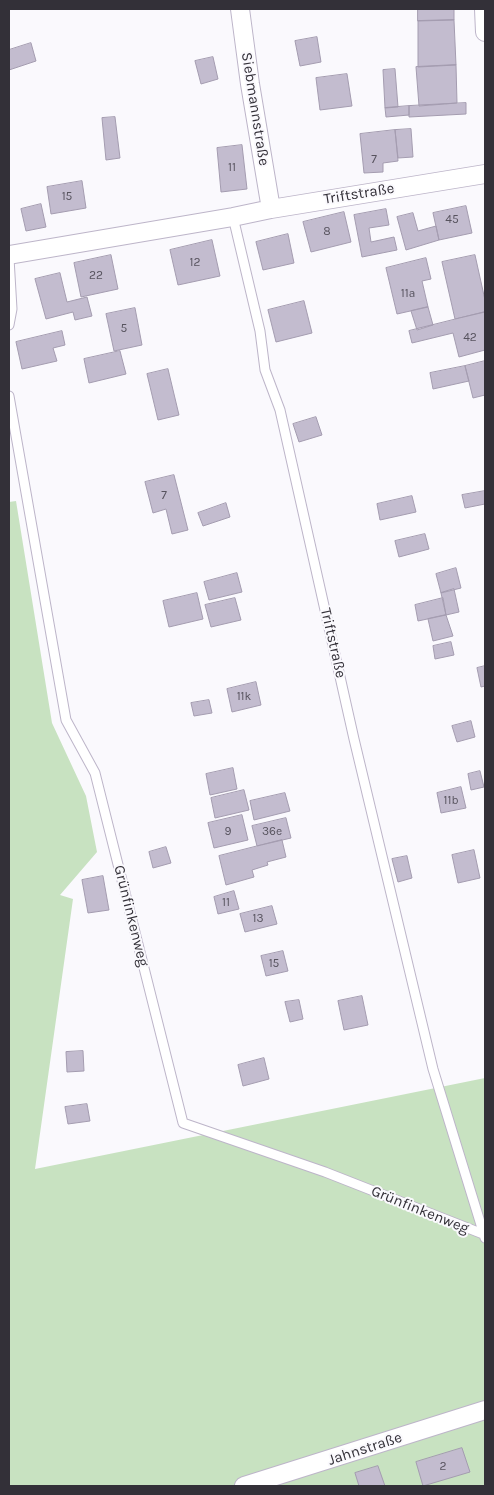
<!DOCTYPE html>
<html>
<head>
<meta charset="utf-8">
<style>
  body { margin:0 }
  #map { position:relative; width:494px; height:1495px; overflow:hidden; background:#faf9fd; font-family:Karla,sans-serif }
  canvas { display:block }
  .frame { position:absolute; inset:0; border:10px solid #333038; pointer-events:none }
</style>
</head>
<body>
<div id="map">
<canvas width="494" height="1495"></canvas>
<div class="frame"></div>
</div>
<script>
const context = document.querySelector('canvas').getContext('2d');
context.lineJoin = 'round';
function fillPath(path, color) {
  context.fillStyle = color;
  context.fill(path, 'evenodd');
}
function trace(path, color, width, dash) {
  context.strokeStyle = color;
  context.lineWidth = width;
  context.lineCap = dash ? 'butt' : 'round';
  context.setLineDash(dash || []);
  context.stroke(path);
}
function write(font, color, halo, rows, align = 'center') {
  context.font = font + ' Karla,sans-serif';
  context.lineWidth = 4;
  context.setLineDash([]);
  context.textBaseline = 'middle';
  context.strokeStyle = halo;
  context.fillStyle = color;
  for (const [text, x, y, turn = 0] of rows) {
    context.save();
    context.translate(x, y);
    context.rotate((+turn || 0) * Math.PI / 180);
    context.textAlign = isNaN(turn) ? turn : align;
    if (halo) context.strokeText(text, 0, 0);
    context.fillText(text, 0, 0);
    context.restore();
  }
}
const green = new Path2D(`
  M16,501L52,723L86,796L97,852L60,895L73,899L35,1169L485,1078V1486H9V502Z`);
const building = new Path2D(`
  M418,9H454V20L418,21Z
  M454,20L456,65L418,67V21Z
  M317,37L321,62L300,66L295,41Z
  M31,43L36,61L9,70V50Z
  M213,57L218,79L201,84L195,61Z
  M456,65L457,103L419,106L416,67Z
  M395,69L398,107L385,108L383,70Z
  M347,74L352,106L320,110L316,78Z
  M466,103V114L409,117V106Z
  M409,106V115L386,117L385,108Z
  M115,117L120,158L106,160L102,118Z
  M411,129L413,157L398,158L395,130Z
  M395,130L398,161L383,163V172L364,173L360,134Z
  M242,145L247,189L221,192L217,148Z
  M82,181L86,208L51,214L47,187Z
  M41,204L46,227L26,231L21,209Z
  M466,206L472,233L439,240L433,213Z
  M386,209L389,225L369,228L371,242L394,237L397,250L362,257L354,215Z
  M344,212L351,242L311,252L303,222Z
  M413,213L418,231L436,226L439,240L406,250L397,217Z
  M288,234L294,263L263,270L256,242Z
  M212,240L220,276L178,285L170,250Z
  M111,255L118,289L81,297L74,263Z
  M475,255L485,300V312L455,319L442,262Z
  M426,258L431,279L422,281L428,307L397,314L386,268Z
  M60,273L67,302L87,297L92,316L75,320L73,312L46,319L35,279Z
  M304,301L312,333L276,342L268,310Z
  M428,307L433,325L417,330L411,311Z
  M135,308L142,345L114,351L106,314Z
  M485,312V350L459,357L453,333L412,343L409,331Z
  M62,331L65,345L53,348L57,361L22,369L16,342Z
  M120,351L126,374L89,383L84,359Z
  M485,361V395L473,398L465,366Z
  M465,366L469,381L433,389L430,373Z
  M168,369L179,415L158,420L147,374Z
  M316,417L322,435L299,442L293,424Z
  M174,475L188,530L172,534L166,509L153,513L145,482Z
  M485,491V504L465,508L462,495Z
  M412,496L416,512L380,520L377,504Z
  M226,503L230,517L203,526L198,513Z
  M425,534L429,549L399,557L395,541Z
  M456,568L461,588L441,593L436,574Z
  M237,573L242,592L209,600L204,582Z
  M454,589L459,612L446,615L441,593Z
  M197,593L203,619L169,627L163,601Z
  M235,598L241,620L211,627L205,605Z
  M443,598L446,615L418,621L415,605Z
  M446,615L453,636L433,641L428,619Z
  M451,642L454,655L435,659L433,646Z
  M485,666V686L481,687L477,668Z
  M256,682L261,705L232,712L227,689Z
  M209,700L212,713L194,716L191,703Z
  M471,721L475,737L457,742L452,726Z
  M233,768L237,789L210,795L206,774Z
  M480,771L484,787L471,790L468,774Z
  M461,787L466,808L441,813L437,793Z
  M244,790L249,810L215,818L211,798Z
  M285,793L290,811L254,820L250,801Z
  M242,815L248,840L214,848L208,823Z
  M286,818L291,838L257,846L252,826Z
  M282,840L286,857L267,862L268,865L252,870L254,877L226,885L219,856Z
  M166,847L171,863L153,868L149,852Z
  M474,850L480,878L458,883L452,855Z
  M407,856L412,878L398,882L392,859Z
  M103,876L109,910L88,913L82,880Z
  M234,891L239,909L218,914L214,897Z
  M272,906L277,924L245,932L240,914Z
  M283,951L288,971L266,976L261,956Z
  M362,996L368,1025L344,1030L338,1001Z
  M299,1000L303,1019L290,1022L285,1002Z
  M83,1051L84,1071L67,1072L66,1052Z
  M264,1058L269,1079L243,1086L238,1065Z
  M87,1104L90,1121L68,1124L65,1107Z
  M462,1448L470,1472L423,1486L416,1462Z
  M378,1466L385,1486H359L355,1473Z`);
const service = new Path2D(`
  M233,217L260,331L265,370L280,410L354,739L433,1069L485,1238
  M9,258L12,309L9,325
  M9,396L66,720L95,773L183,1123L325,1172L483,1234`);
const minor = new Path2D(`
  M240,9L250,84L271,209
  M484,9L485,32
  M9,255L233,217L271,209L485,174
  M244,1486L485,1410`);
const numberNames = [
  ["7",374,160],
  ["11",232,168],
  ["15",67,197],
  ["45",452,220],
  ["8",327,232],
  ["12",195,263],
  ["22",96,276],
  ["11a",408,294],
  ["5",124,329],
  ["42",470,338],
  ["7",164,496],
  ["11k",244,697],
  ["11b",451,801],
  ["9",228,832],
  ["36e",272,832],
  ["11",226,903],
  ["13",258,919],
  ["15",274,964],
  ["2",443,1467]
];
const streetNames = [
  ["Siebmannstraße",255,109,81],
  ["Triftstraße",359,194,-9],
  ["Triftstraße",333,643,77],
  ["Grünfinkenweg",131,916,76],
  ["Grünfinkenweg",420,1210,22],
  ["Jahnstraße",365,1449,-18]
];
fillPath(green, '#c8e2c1');
fillPath(building, '#c3bccf');
trace(building, '#a49cb0', 1);
trace(service, '#bdb5c9', 11);
trace(minor, '#bdb5c9', 20);
trace(service, '#fff', 9);
trace(minor, '#fff', 18);
write('12px', '#57535e', null, numberNames);
write('15px', '#333038', '#faf9fd', streetNames);
</script>
</body>
</html>
